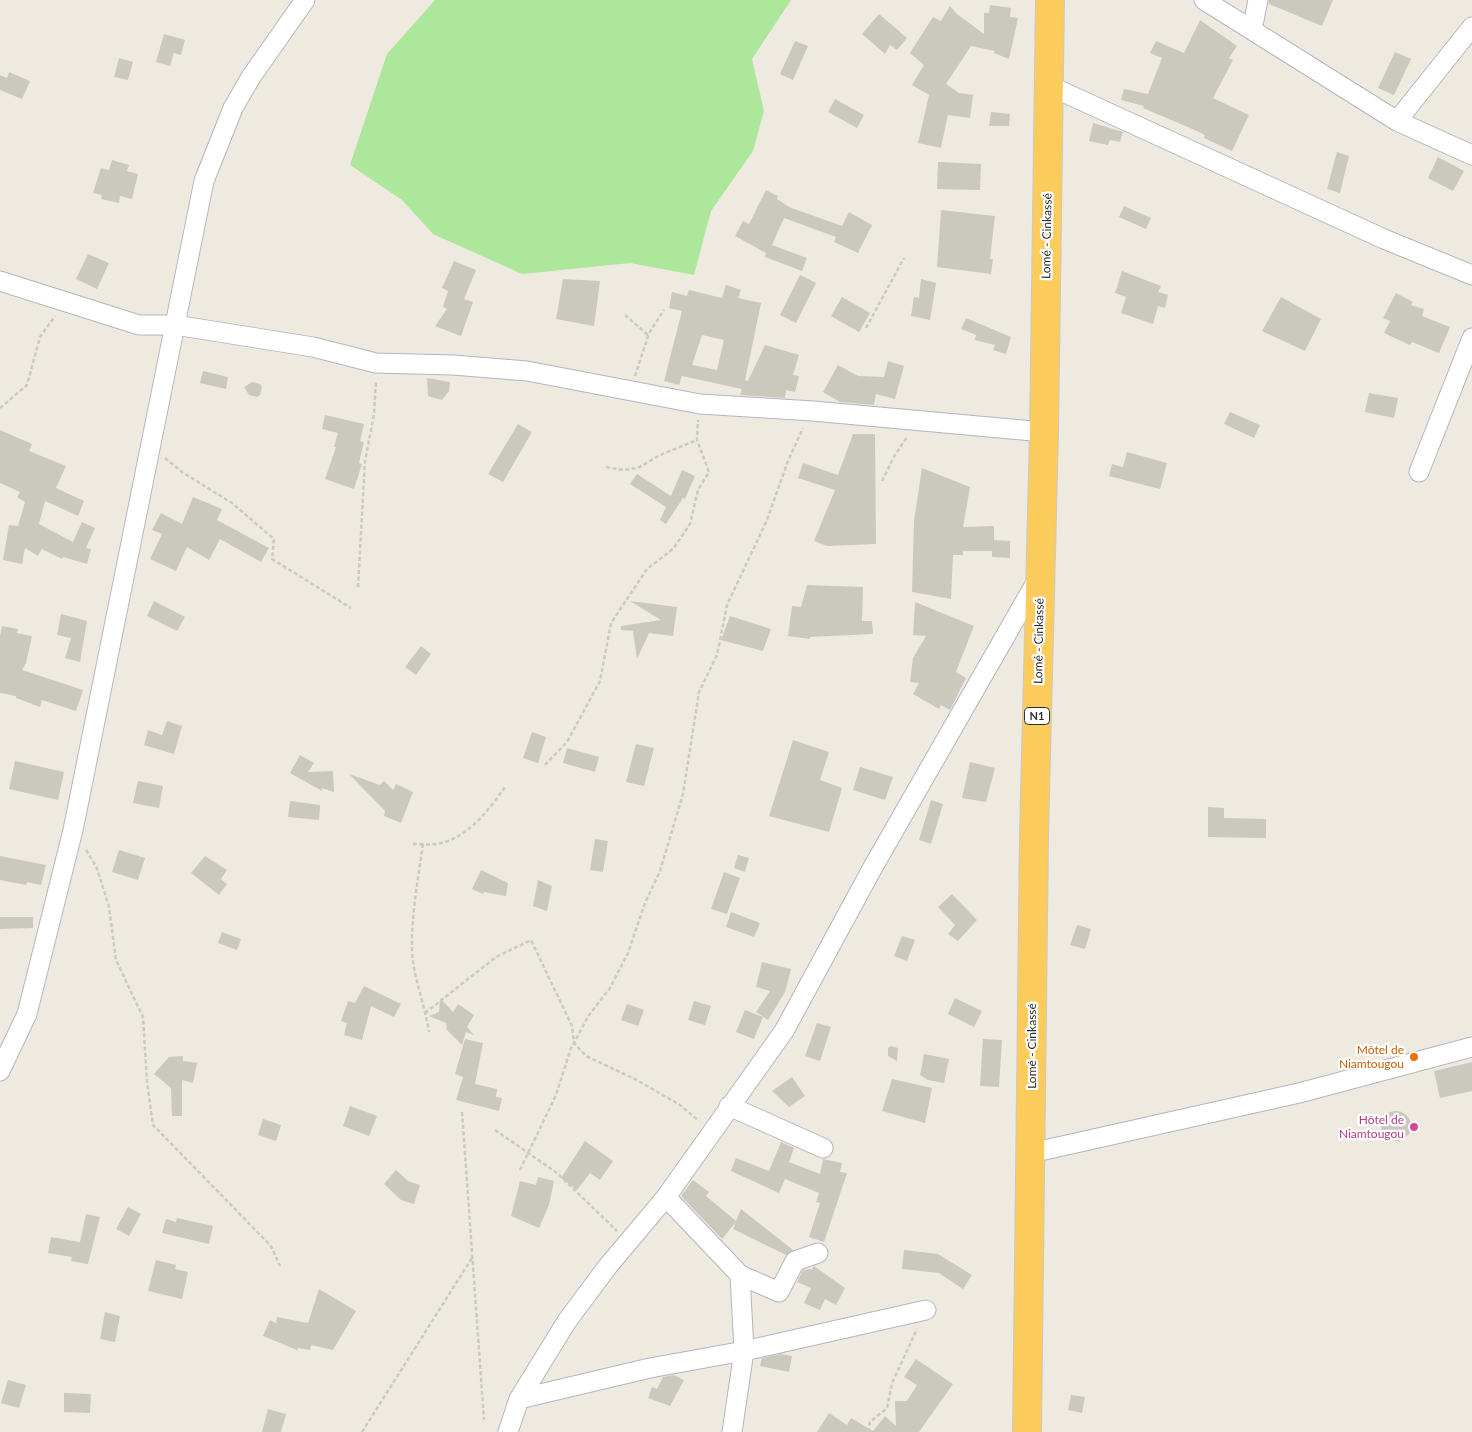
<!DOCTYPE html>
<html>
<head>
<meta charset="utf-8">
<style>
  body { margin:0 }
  canvas { display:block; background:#efeae0 }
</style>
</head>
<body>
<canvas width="1472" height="1432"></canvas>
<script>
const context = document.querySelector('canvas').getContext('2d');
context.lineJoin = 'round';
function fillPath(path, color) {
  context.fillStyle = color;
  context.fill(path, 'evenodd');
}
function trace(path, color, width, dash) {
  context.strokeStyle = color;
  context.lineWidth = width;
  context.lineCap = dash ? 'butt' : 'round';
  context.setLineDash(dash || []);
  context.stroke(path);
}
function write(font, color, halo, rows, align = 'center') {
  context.font = font + ' Lato,sans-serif';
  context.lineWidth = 4.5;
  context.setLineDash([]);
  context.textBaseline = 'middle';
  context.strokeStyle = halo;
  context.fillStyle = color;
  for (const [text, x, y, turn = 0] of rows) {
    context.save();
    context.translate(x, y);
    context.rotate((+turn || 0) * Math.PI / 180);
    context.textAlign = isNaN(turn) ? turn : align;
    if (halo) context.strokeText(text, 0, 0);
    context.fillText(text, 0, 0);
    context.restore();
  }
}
const green = new Path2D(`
  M435,0H791L752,59L764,111L753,151L711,211L694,275L630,263L522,274L433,234L402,200L350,165L387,54Z`);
const building = new Path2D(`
  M1269,0H1333L1322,26L1269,4Z
  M990,5L1011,8L1010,17L1018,18L1009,59L994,53L995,51L971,46L946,84L959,93L973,95L970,118L948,115L941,148L918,143L929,95L912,85L924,65L910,53L933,17L941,21L950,6L957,14L984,34V13H989Z
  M879,14L907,38L897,50L890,45L885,54L862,34Z
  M1200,20L1237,46L1229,58L1233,60L1213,98L1249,115L1232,151L1204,138L1205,135L1197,131L1143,108L1144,106L1121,100L1124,89L1148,94L1162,58L1150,53L1156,41L1184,53Z
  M164,34L185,40L181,55L174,53L170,66L156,62Z
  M795,41L808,46L793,80L780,74Z
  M1395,52L1411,59L1394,95L1378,88Z
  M119,58L133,62L128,80L114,77Z
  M9,72L30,81L22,99L0,90V75L7,78Z
  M835,99L864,115L857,128L828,112Z
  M991,112L1010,114L1009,126H989Z
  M1093,123L1123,132L1120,142L1110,140L1108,145L1089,141Z
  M1337,152L1349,156L1340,193L1327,189Z
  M1438,157L1464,171L1453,191L1428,178Z
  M112,160L129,165L127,171L138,174L132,199L120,196L119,203L101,199L102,195L93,193L101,168L109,170Z
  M938,162L981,164L980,190L937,189Z
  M766,190L778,196L777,199L789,207L842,226L849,212L872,225L858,253L834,242L836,237L784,218L772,245L807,258L802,271L765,257L766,253L735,236L743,221L749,224Z
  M1124,206L1151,218L1146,229L1119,217Z
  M941,210L995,216L990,259H993L991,274L937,267Z
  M88,254L109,263L97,289L76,279Z
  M454,261L476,270L464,299L473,302L461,336L435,326L447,309L443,307L448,291L442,288Z
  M1122,271L1161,286L1158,292L1168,295L1165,308L1158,306L1153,324L1121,313L1126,297L1115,293Z
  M800,275L816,283L796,323L780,315Z
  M563,279L600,281L594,326L556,319Z
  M921,279L936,283L930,320L911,316L914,297L919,298Z
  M726,285L741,290L738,298L761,303L745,380L748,381L765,345L799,355L793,375L799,376L795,392L786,390L785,398L740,395L742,389L682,376L679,385L664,381L682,311L669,308L672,292L687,296L689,290L722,298ZM702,335L724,340L717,370L692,365Z
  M1396,293L1413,302L1411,305L1424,309L1422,316L1450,327L1439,353L1412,342L1410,345L1384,333L1390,321L1383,318Z
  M842,297L870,313L859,332L831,316Z
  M1281,297L1321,319L1305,351L1262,331Z
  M966,318L1011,337L1006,354L993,350L995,345L975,340L976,335L961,329Z
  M888,361L904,366L895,399L876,394L874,405L840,402L823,392L838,365L858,376L884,377Z
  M203,371L228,377L226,389L200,383Z
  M427,378L450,382L449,391L442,400L428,396Z
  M252,382L260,384L262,387L260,395L257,397L249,395L244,387Z
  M1369,393L1398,398L1394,418L1365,412Z
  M1230,412L1260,425L1254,438L1224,424Z
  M325,415L364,424L360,441L364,442L359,463L362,464L354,489L325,479L336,447H334L338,433L322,429Z
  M518,424L532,432L503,482L488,474Z
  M0,430L32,444L29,451L66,466L56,488L84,501L78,516L45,501L39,524L73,542L82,522L95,528L86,548L91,549L87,564L63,557L62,559L42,549L38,556L25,548L22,564L3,560L9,525L18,526L25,502L17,497L20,492L0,483Z
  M853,434H875L876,544L827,546L814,541L835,490L798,478L803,463L838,475Z
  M1127,452L1167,463L1160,489L1109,476L1112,464L1123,467Z
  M922,468L970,487L963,527L994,526V540L1010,541V558L992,557V551H963V555H953L951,599L912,592L914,521Z
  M682,470L695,476L685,499L683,498L666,524L660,520L666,507L630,484L637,474L671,496Z
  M193,497L222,509L217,520L269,548L261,562L220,539L209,560L187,547L176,571L150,559L162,534L152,530L161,513L182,524Z
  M807,585L863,587L862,621H872L873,634L810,637V639L788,636L792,606L801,607Z
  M154,601L185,617L177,631L147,616Z
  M630,601L677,607L673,636L649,633L637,659L633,631L621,630V626L661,620Z
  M915,602L974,626L956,672L966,678L950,710L941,705L939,709L913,694L919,683L910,682L913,658L926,636L913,635Z
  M61,614L87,621L80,662L65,658L71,638L57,635Z
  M730,616L771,629L763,651L721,640Z
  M2,626L18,629L17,633L32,636L26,663L22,670L83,690L76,711L42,700L40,707L16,698V696L0,693V636Z
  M421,646L431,654L416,675L405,667Z
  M167,721L182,726L174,754L144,745L148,730L162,735Z
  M532,732L546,737L538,763L523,758Z
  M793,740L829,752L820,780L842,788L829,832L769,816Z
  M636,744L654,748L644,786L626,782Z
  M567,748L599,757L595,772L563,763Z
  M300,755L314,763L308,772L333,771L334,792L322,788V791L290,773Z
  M15,761L64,772L58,800L9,789Z
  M970,762L995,768L986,802L962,798Z
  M860,767L893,777L885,800L853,790Z
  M349,774L380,785L384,781L393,790L396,784L413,792L401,823L384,816L385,811Z
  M138,781L163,786L159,808L133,803Z
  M931,800L943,804L931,844L919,840Z
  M290,801L320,805L319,820L288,817Z
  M1208,807L1224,808V818L1266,819V838L1208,837Z
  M595,839L608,841L603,872L590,870Z
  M119,850L145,858L138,880L112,872Z
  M738,855L749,858L745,872L734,868Z
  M0,856L46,865L41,885L27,882L26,885L0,880Z
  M205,856L227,870L221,879L227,884L219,895L191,873Z
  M481,870L508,883L506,896L484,892L483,894L472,889Z
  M724,872L740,878L727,914L711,909Z
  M538,880L552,886L547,911L533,906Z
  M952,894L977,920L958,941L948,934L955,925L938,907Z
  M731,912L760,923L754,937L726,927Z
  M0,917H33V928L0,929Z
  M1077,925L1091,929L1085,949L1070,945Z
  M222,932L241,939L237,950L218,943Z
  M902,936L915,940L907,961L894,956Z
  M762,962L791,969L785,992L768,1020L756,1012L770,991L756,987Z
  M364,986L401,1004L394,1017L371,1006L362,1040L344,1035L347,1023L341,1021L348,1001L355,1003Z
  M440,998L453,1012L458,1004L474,1015L467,1027L474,1035L466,1032L462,1045L447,1030L446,1023L429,1016L439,1012Z
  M955,998L982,1011L974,1027L948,1014Z
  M694,1001L711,1006L705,1025L688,1020Z
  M627,1004L644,1010L638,1026L621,1020Z
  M745,1010L763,1017L754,1039L736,1032Z
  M817,1023L831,1027L820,1061L805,1056Z
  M465,1039L483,1043L475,1084L497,1089L496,1097L502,1098L499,1111L456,1100L463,1077L455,1074Z
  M983,1039L1002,1040L999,1087L980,1086Z
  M891,1046L898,1048L897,1061L888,1056V1048Z
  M924,1054L949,1059L944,1083L928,1080L920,1075Z
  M183,1056V1061L197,1063L193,1083L182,1080V1116H172L171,1088L154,1074L169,1057Z
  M1472,1062V1091L1440,1098L1434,1071Z
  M792,1077L805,1096L789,1107L772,1091Z
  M892,1079L932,1088L925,1123L882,1111Z
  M350,1106L377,1116L369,1136L343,1126Z
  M1381 1126a15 15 0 1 1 30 0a15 15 0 1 1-30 0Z
  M263,1119L281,1125L276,1141L258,1135Z
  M585,1141L613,1161L600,1180L590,1173L577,1190L561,1178Z
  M781,1142L794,1148L789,1162L820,1174L823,1159L842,1163L840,1172L847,1173L824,1242L809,1237L820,1203L816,1202L819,1193L785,1179L779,1193L731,1171L736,1158L769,1171Z
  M396,1170L408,1181L420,1185L414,1204L401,1200L384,1184Z
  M538,1177L554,1181L549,1205L539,1228L511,1216L520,1181L536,1185Z
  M693,1180L709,1192L706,1196L736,1221L741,1209L793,1250L786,1255L733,1229L736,1222L722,1239L681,1196Z
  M128,1207L141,1214L129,1236L116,1229Z
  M86,1214L100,1217L88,1264L71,1261L72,1257L48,1253L51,1237L80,1242Z
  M177,1218L213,1226L209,1244L162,1233L166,1219L176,1222Z
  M904,1250L938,1254L972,1275L963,1289L939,1273L902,1269Z
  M156,1260L176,1265L175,1269L188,1272L182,1299L148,1291Z
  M814,1266L845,1288L836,1305L825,1299L820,1310L804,1303L811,1288L797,1282L803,1270L812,1269Z
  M319,1289L356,1311L333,1350L311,1345L310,1350L298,1348L297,1350L263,1336L270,1320L276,1323L277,1317L308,1323Z
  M105,1312L120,1316L115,1342L100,1339Z
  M781,1354L792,1356L789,1372L760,1366L762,1358Z
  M916,1359L953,1384L919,1432H817L829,1413L847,1425L851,1418L873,1431L885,1416L896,1426L895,1401H907L917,1385L904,1377Z
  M674,1375L684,1380L670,1406L648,1398L652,1387L657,1389L663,1377Z
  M8,1380L26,1385L19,1408L1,1403Z
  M64,1393L91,1394L90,1413L64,1412Z
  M1071,1395L1085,1397L1082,1413L1068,1410Z
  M268,1409L286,1414L281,1432H262Z`);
const path = new Path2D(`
  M625,315L648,335
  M866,328L904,258
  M635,376L649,333L664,310
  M0,408L27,385L40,337L55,316
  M165,458L182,472L232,503L274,539L272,559L351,608
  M606,467L623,470L638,468L660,455L697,440
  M882,481L895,455L907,437
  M358,587L365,461L374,414L376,380
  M545,765L567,742L600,681L611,623L647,569L673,549L690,524L698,490L709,472L697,440L698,420
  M413,844C420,844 429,845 437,844C467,839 489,810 505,787
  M423,844C418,880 411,916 412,952C414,980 425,1005 429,1032
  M86,850L97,868L109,907L116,960L143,1017L147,1082L153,1125L271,1246L280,1266
  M425,1013L496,957L531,940L572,1026L574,1043L586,1056L635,1079L680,1105L699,1121
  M462,1112L484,1420
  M495,1130L557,1173L617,1231
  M520,1170L556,1095L571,1048L589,1015L610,988L628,953L645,903L660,871L683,794L699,692L717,655L727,605L767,520L788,461L803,428
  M362,1432L472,1258
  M868,1432L870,1422L887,1408L892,1383L917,1329`);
const minor = new Path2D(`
  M1204,0L1397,121L1472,155
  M1252,30L1258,0
  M1050,86L1384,239L1472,275
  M1397,121L1472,27
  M0,281L139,325H175L313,347L376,363L453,365L527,371L700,404L813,411L1044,432
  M1419,472L1472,338
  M0,1071L27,1014L73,830L204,181L233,108L251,77L305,0
  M729,1106L823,1148
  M1031,1153L1299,1093L1472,1047
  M666,1197L740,1275L779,1292L795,1261L818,1253
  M519,1399L650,1368L744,1351L926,1310
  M508,1432L519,1399L567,1321L608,1266L666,1197L784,1031L873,867L1038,579
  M732,1432L744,1351L740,1275`);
const trunk = new Path2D(`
  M1027,1432L1034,835L1044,432L1050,0`);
const markers = [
  [1414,1057,5,"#e8710a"],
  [1414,1127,5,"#d1479c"]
];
const shields = [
  [1037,716,25]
];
const shieldNames = [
  ["N1",1037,716]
];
const streetNames = [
  ["Lomé - Cinkassé",1047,236,-89],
  ["Lomé - Cinkassé",1039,641,-89],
  ["Lomé - Cinkassé",1032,1046,-90]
];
const foodNames = [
  ["Môtel de",1404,1050],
  ["Niamtougou",1404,1064]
];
const hotelNames = [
  ["Hôtel de",1404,1120],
  ["Niamtougou",1404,1134]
];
fillPath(green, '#ade79b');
fillPath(building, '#cbc8be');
trace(minor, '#b4b4c1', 21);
trace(trunk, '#c9c9c9', 30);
trace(path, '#c9c9c9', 2.5, [4, 2.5]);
trace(minor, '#fff', 19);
trace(trunk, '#fbcb5c', 28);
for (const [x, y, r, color] of markers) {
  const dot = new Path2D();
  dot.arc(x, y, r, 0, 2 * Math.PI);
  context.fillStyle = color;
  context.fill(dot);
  trace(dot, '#fff', 2);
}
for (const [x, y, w] of shields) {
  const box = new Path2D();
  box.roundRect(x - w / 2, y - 8.5, w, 17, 4);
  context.fillStyle = '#fff';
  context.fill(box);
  trace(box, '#2e2e2e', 1);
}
write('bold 11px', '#2e2e2e', null, shieldNames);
write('12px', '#2e2e2e', '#fff', streetNames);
write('12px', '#c56008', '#fff', foodNames, 'right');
write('12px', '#b23c85', '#fff', hotelNames, 'right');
</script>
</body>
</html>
